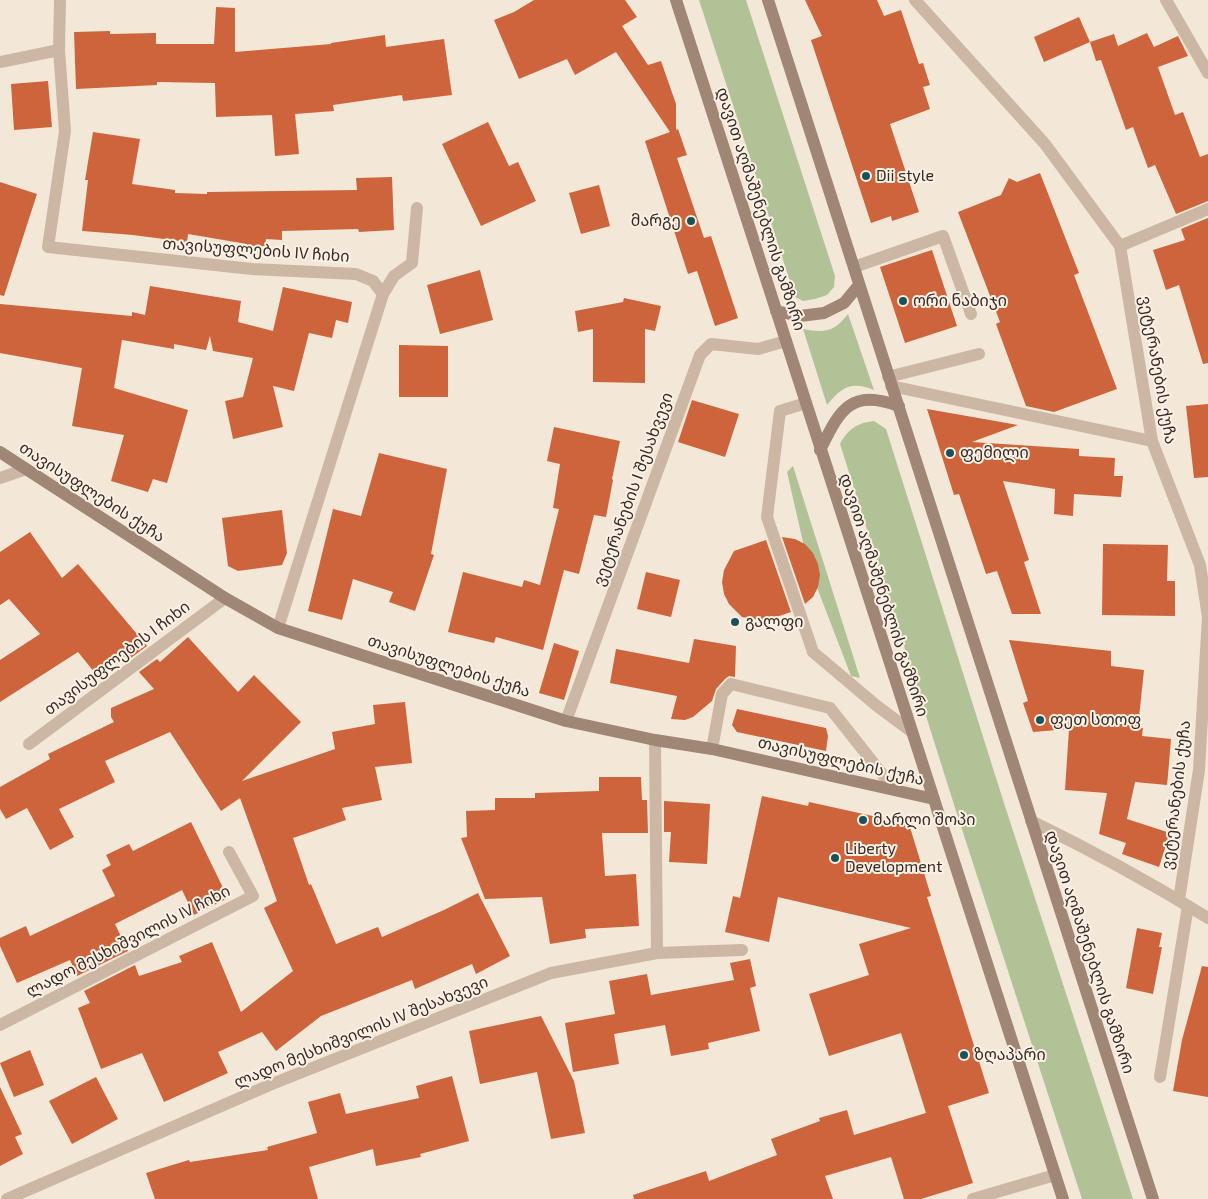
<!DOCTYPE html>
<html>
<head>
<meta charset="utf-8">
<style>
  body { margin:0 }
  canvas { display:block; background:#f3e7d8 }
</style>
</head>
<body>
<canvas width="1208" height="1199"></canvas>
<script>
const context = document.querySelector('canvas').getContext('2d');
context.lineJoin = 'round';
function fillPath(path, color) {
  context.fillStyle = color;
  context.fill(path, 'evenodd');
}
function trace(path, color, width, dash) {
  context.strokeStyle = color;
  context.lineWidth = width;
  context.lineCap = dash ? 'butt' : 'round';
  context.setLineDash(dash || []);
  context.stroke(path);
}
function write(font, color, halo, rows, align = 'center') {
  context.font = font + ' "Exo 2","Noto Sans Georgian",sans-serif';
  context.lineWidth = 4;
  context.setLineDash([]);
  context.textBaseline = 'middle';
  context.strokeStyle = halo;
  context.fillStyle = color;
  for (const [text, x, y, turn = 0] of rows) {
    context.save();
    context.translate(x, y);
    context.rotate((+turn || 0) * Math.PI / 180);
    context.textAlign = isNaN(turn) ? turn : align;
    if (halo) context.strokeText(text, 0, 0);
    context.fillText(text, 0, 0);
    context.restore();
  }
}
const green = new Path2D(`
  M699,0H746L835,276L834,287L827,295L815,299L803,301L795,297Z
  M848,314L874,390C851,381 842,387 827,405L803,329C825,333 834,332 848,314Z
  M874,421L886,429L1003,800L1133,1199H1082L957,814L840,444C848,429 857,423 874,421Z
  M793,466L860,678L851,676L808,564L787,472Z`);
const building = new Path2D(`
  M534,0H625L637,17L622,26L648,65L661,61L676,104V130L678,129L687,155L677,158L704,238L711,236L738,318L715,326L697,271L688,274L645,141L670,132L616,52L575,75L567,59L519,79L494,20L514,12Z
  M805,0H877L884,16L901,10L919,64L923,63L930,85L923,87L930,109L890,124L919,212L892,221L891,216L871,223L811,40L822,36Z
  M216,7L235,8V52L331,44V43L385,35L386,47L444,39L452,95L403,101L402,95L333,105L334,111L295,114L299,154L275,156L272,115L216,117L215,83L157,82V85L76,89L74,32L110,31V34L156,33V44H214Z
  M1079,17L1090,42L1044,62L1034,37Z
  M1147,33L1154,47L1178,36L1188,56L1158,67L1175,115L1183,112L1200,157L1208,154V201L1176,214L1155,165L1148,168L1133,127L1126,130L1101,60L1096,61L1090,42L1114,34L1118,46Z
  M48,81L52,127L14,130L11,84Z
  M488,122L509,166L518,162L536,201L481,226L442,144Z
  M93,132L140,139L132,184L175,190V193L207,194V192L357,190L356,178L392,177L394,230L359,232L358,229L282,231V240L266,239L265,246H247V244L188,234L187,242L133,235L82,231L88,180H85Z
  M1040,173L1079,273L1074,275L1117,389L1054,412L1026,406L996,324L1000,322L958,212L1001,195L1009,178L1017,182Z
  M0,182L37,194L4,296L0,295Z
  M599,185L610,226L581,234L569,193Z
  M1208,218V363L1203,364L1179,285L1166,290L1153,250L1185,240L1181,229Z
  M932,250L957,326L905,343L880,267Z
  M480,270L493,320L440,334L427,285Z
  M150,286L241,301L238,322L273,331L283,287L352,302L348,323L336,320L332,338L309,333L294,391L273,386L283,427L233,439L225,401L243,397L253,358L213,351L210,336L206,350L174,344V349L122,340L114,388L188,410L167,483L153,479L148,492L111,481L124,435L72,426L82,368L0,353V304L132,316V312L145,315Z
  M624,298L661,306L655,331L645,329V383L593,382V329L578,332L575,311L623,302Z
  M399,345L448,346V397H399Z
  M692,400L739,414L725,457L678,442Z
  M1208,404V477L1194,478L1186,406Z
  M927,409L1018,425L972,442L1079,449V456L1115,458L1114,476H1123L1121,497L1074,494L1073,516L1054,514L1055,489L1003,481L1029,560L1024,562L1041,614H1012L997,571L986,574L959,494L954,495Z
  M554,427L620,441L612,479L613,480L606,517L594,515L579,574L564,570L543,650L496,637L494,643L448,632L463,572L522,587L524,580L540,585L559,509L553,508L560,464L547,461Z
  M379,453L447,469L431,554L434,555L415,611L389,602L393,592L353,579L342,620L308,611L333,509L361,516Z
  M282,510L287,553L282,565L238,571L228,566L222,518Z
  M30,532L62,578L78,564L147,646L128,660L125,657L99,678L78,652L0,702V660L40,634L9,599L0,605V552Z
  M782,537L795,539L805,544L813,553L818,564L820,575L818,587L813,597L805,604Z
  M766,540L791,612L770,619L759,620L742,617L729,604L724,594L722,582L724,570L734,551Z
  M1103,544L1168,545L1167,581H1175V616L1102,615Z
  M646,572L680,580L671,617L637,609Z
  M188,637L238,692L254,675L301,722L242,781L335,749L332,732L375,724L373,705L405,702L412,763L375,767L382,800L342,808L346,820L293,838L309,885L311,884L336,944L378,927L382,937L444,910L478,893L510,956L476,974L472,964L415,989L412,980L321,1016L276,1051L262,1032L218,1052L228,1073L164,1102L142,1053L101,1069L78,1008L90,1003L84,991L135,965L139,976L182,962L179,956L212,942L241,1012L293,971L264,908L277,901L240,798L221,811L170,732L105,761L115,782L59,809L74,837L50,850L27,808L6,819L0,809V787L50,759L48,754L114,722L111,717V708L154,689L139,672L157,659L160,662Z
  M694,639L736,646L735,677L729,676L725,679L716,689L712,701L693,717L685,720L671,719L677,696L610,683L616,649L689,663Z
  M1009,640L1111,651V666L1144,670L1138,727L1143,728L1142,736L1171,739L1168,775L1167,785L1135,782L1127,819L1170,833L1159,867L1122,854L1126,843L1099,834L1107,793L1065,790L1069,729L1033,732L1023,703L1028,701Z
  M554,643L579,651L564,700L539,693Z
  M737,709L826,728L828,736L826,751L737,732L732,725Z
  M599,777H641L642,800H647L648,833H602L605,876L636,874L639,926L585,929L586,938L550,944L542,897L485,899L461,838L467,837L466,811L495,810V798H535V793L599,791Z
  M762,796L808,806L809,802L909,824L931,896L927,897L989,1093L948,1106L973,1183L921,1199H904L891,1157L825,1176L833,1199H634L633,1195L706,1171L709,1181L777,1155L771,1139L820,1121L819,1118L847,1110L854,1135L926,1113L901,1033L829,1056L809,994L869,975L859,944L911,928L778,897L769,942L725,932L733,896L740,898Z
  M664,801L710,804L707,864L669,862L671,832H664Z
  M191,822L228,898L194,915L182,890L115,924L128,951L77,976L70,960L17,983L0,946V938L26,926L30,936L115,896L102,870L111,865L106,855L129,844L133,851Z
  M1137,928L1162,933L1159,947H1162L1153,994L1126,988Z
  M750,959L756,986L750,988L760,1031L708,1043L709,1049L671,1056L665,1025L614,1034L619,1064L573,1072L565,1023L615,1014L609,981L647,974L651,995L734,980L730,963Z
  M1202,966L1208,967V1097L1173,1091L1182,1040Z
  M541,1016L574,1081L585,1133L551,1139L537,1072L480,1084L469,1031Z
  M30,1050L44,1085L14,1097L0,1063Z
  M452,1076L469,1141L420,1154L421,1157L376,1166L373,1149L309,1167L318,1199H155L146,1173L189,1160L190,1162L268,1150L267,1147L317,1133L308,1102L340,1093L346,1114L419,1098L416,1086Z
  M96,1077L118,1119L72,1144L49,1101Z
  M0,1087L22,1134L15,1137L23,1154L0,1166Z`);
const lane = new Path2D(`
  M854,267L943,236L971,314
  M383,294L394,276L412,263L417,208
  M888,377L979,354
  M806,403L780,411L767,517L813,652L877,706L912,732
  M0,478L26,469
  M655,740L657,953
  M712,749L722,694L731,684L830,708L894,789
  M1160,1077L1188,906`);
const street = new Path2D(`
  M60,0L59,50L65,131L48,247L252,269L356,274L373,281L383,294L278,628
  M915,0L1045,144L1120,246L1152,441L1200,565L1208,617L1199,770L1179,900
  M1166,0L1208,73
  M0,62L59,50
  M1120,246L1208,209
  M891,386L1152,441
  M566,721L700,355L711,344L758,349L786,341
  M29,744L225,598
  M1031,821C1091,850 1151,883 1208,918
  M0,1025L253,896L229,852
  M7,1199L272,1084L551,973L657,953L742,950
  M973,1199L1055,1175`);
const secondary = new Path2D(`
  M676,0L1063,1199
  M768,0L1153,1199
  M776,311L800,316L824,313L844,303L859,285
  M820,450C840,410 850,388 899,406
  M0,452L225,598L278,628L566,721L655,740L712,749L934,799`);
const markers = [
  [866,176,5,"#195259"],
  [691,221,5,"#195259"],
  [903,301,5,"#195259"],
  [950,453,5,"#195259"],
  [735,622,5,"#195259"],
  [1040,720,5,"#195259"],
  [863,820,5,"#195259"],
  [835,858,5,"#195259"],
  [964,1055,5,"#195259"]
];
const poiNames = [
  ["Dii style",876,176],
  ["მარგე",681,221,"right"],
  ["ორი ნაბიჯი",913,301],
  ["ფემილი",960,453],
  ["გალფი",745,622],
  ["ფეთ სთოფ",1050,720],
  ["მარლი შოპი",873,820],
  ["Liberty",845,849],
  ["Development",845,867],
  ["ზღაპარი",974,1055]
];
const streetNames = [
  ["დავით აღმაშენებლის გამზირი",761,209,72],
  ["თავისუფლების IV ჩიხი",256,250,4],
  ["ვეტერანების ქუჩა",1158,370,80],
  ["ვეტერანების I შესახვევი",633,489,-70],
  ["თავისუფლების ქუჩა",92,492,33],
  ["დავით აღმაშენებლის გამზირი",884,595,72],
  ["თავისუფლების I ჩიხი",117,658,-37],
  ["თავისუფლების ქუჩა",449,666,18],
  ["თავისუფლების ქუჩა",841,761,13],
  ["ვეტერანების ქუჩა",1176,795,-83],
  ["ლადო მესხიშვილის IV ჩიხი",128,941,-27],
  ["დავით აღმაშენებლის გამზირი",1090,952,72],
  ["ლადო მესხიშვილის IV შესახვევი",361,1032,-22]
];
fillPath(green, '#b2c297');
fillPath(building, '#cd643b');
trace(lane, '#cbb7a3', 12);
trace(street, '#cbb7a3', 12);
trace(secondary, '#9f8675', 12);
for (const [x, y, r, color] of markers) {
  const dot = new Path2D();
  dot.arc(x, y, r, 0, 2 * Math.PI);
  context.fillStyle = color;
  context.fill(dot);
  trace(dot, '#faf1e4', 2);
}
write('16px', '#362b26', '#faf1e4', poiNames, 'left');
write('16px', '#362b26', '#faf1e4', streetNames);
</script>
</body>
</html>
